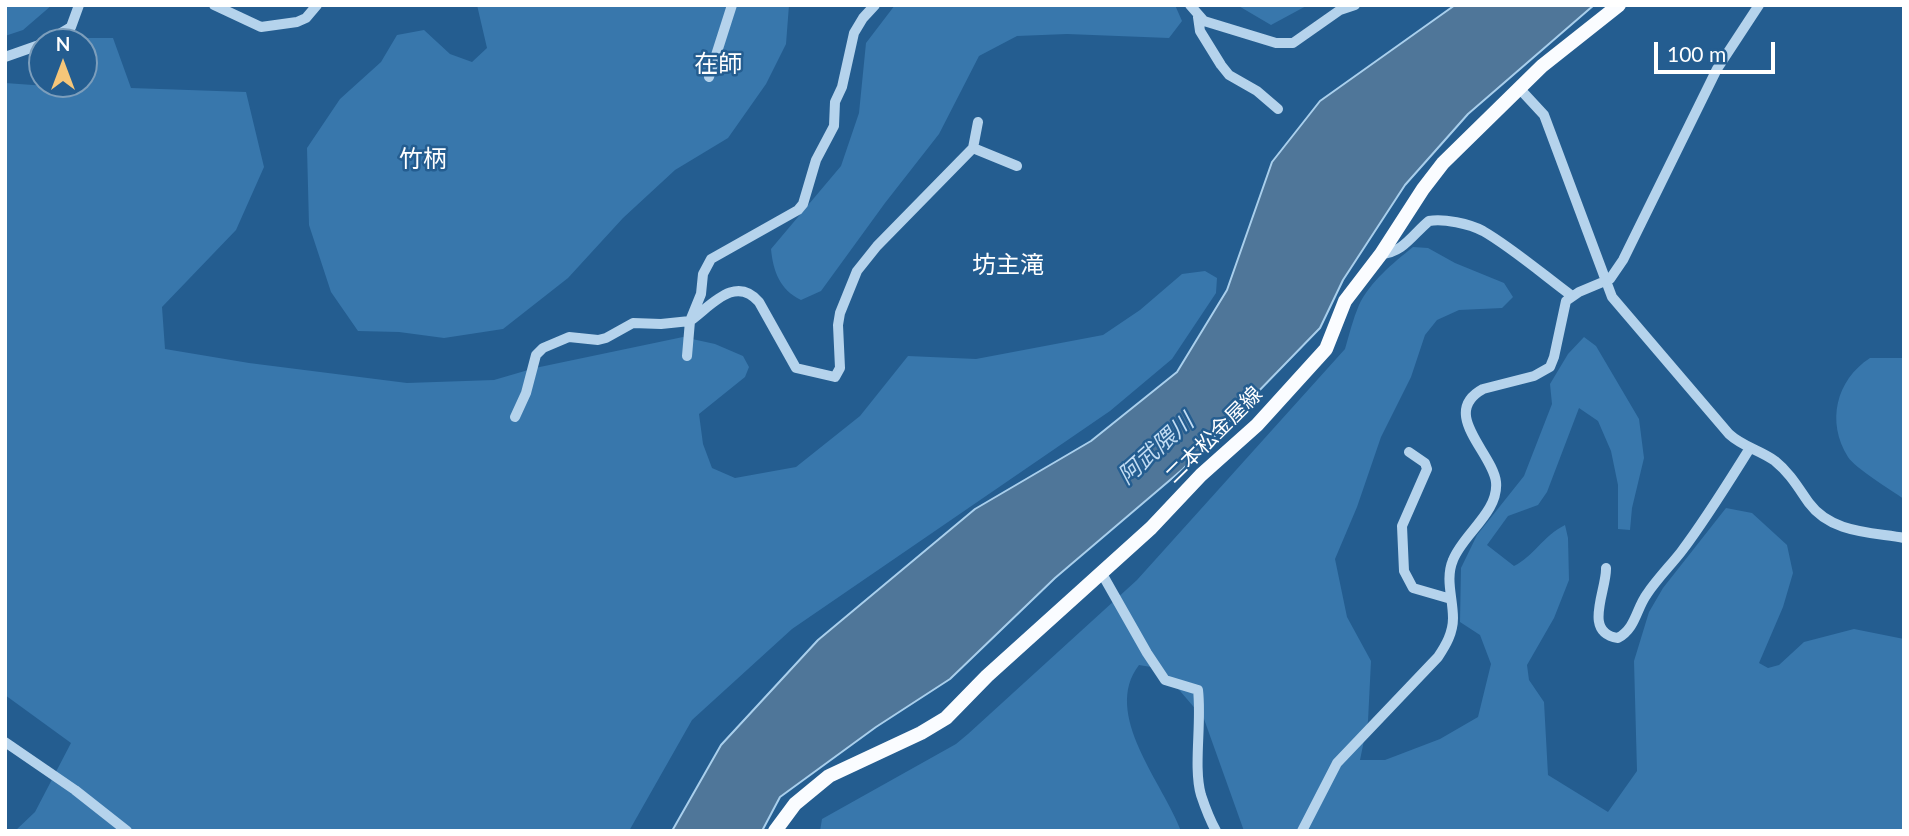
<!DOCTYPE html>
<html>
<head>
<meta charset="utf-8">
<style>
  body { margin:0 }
  #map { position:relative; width:1909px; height:836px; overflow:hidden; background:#245d90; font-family:Lato,sans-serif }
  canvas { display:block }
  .frame { position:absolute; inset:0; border:7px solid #fff; pointer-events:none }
  .north { position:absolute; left:28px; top:28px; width:70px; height:70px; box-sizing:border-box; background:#245d90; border:2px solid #7c9ebc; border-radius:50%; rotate:0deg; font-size:19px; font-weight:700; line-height:28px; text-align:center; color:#fff }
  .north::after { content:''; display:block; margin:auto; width:24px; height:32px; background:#f6c679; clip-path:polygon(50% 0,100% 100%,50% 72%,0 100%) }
  .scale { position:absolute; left:1654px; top:42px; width:121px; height:32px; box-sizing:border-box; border:4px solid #fff; border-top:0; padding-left:9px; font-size:21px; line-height:24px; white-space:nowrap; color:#fff; -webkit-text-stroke:5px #245d90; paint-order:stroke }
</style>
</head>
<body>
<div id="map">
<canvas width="1909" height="836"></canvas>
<div class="frame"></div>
<div class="north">N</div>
<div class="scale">100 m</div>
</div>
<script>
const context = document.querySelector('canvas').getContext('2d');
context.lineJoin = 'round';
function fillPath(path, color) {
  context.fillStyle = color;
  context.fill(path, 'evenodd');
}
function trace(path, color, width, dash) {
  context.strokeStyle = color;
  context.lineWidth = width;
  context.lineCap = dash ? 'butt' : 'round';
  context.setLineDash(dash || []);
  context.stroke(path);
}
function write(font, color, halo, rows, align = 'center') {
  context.font = font + ' Lato,"Noto Sans JP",sans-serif';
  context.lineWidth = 5;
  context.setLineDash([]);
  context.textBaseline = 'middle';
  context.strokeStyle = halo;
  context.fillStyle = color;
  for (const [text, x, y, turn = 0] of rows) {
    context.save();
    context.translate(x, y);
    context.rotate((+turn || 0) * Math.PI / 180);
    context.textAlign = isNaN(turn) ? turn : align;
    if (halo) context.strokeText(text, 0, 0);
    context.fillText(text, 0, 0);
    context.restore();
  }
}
const green = new Path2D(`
  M5,5H52L23,30L5,36Z
  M477,5H789L786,44L766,84L728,138L675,170L623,218L568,278L503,329L444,338L399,332L358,331L331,292L309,225L307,148L340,99L381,62L397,35L424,30L450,54L472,62L487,48Z
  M895,5H1175L1182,21L1169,38L1067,34L1017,36L979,56L939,134L885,203L821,291L801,300C780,290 773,271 771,249L841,166L859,113L866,43Z
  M1237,5H1308L1271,25Z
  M88,38H113L131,88L246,92L264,167L236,230L162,307L165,349L249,363L407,383L494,380L535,368L683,337L715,344L743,356L749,367L745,377L699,414L703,444L712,468L735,478L796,467L860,416L908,356L976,359L1103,335L1140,310L1182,274L1205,271L1217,278L1216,293L1172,359L1110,411L792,629L692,720L629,831H15L35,812L71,743L5,695V83L61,87V84H84V42H82Z
  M1413,247L1428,248L1455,263L1504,283L1513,297L1502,308L1459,310L1437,320L1425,335L1411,377L1381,437L1357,507L1335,559L1347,617L1371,661L1368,721L1360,760H1385L1440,739L1478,717L1491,664L1480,635L1460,622L1461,568L1477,535L1524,476L1552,404L1550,384L1568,354L1584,337L1596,346L1639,419L1644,458L1632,508L1630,530L1618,529V485L1611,451L1598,421L1579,408L1547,492L1538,505L1508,516L1487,545L1514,566C1533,557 1543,536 1565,525L1568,538L1569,580L1554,618L1527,665L1529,680L1544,702L1548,775L1608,812L1637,771L1634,661L1649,612L1663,588L1726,508L1752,513L1787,545L1793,573L1783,607L1759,663L1768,668L1779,665L1804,642L1854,629L1904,639V831H1244L1204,719L1169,678L1151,667L1139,665C1101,714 1164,784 1181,831H820L822,819L956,744L968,734L1137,580L1345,349C1349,335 1353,319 1359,305C1370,282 1393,263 1413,247Z
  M1870,358H1904V499C1891,490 1855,468 1848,457C1826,422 1836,380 1870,358Z`);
const water = new Path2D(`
  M1455,5H1594L1468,114L1405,185L1343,280L1320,328L1183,469L1055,578L950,679L876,727L780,797L762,831H672L721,745L818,640L975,509L1091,441L1177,372L1227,290L1272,162L1320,101Z`);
const minor = new Path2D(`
  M214,5L261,27L297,22L306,18L317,5
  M1190,5L1204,21L1276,43H1293L1340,10L1355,5
  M1198,17L1200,31L1221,65L1229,75L1257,91L1278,109
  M46,42L71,27L79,5
  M5,57L42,44
  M709,77L732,5
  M1519,88L1544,115L1612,297L1729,434C1743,447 1760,450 1775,461C1790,473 1799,489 1809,503C1831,533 1871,532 1904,538
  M973,148L1017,166
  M1381,254C1403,253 1413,234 1429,221C1443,218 1470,224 1483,231C1511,247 1545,276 1572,296
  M687,356L690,321C710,307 735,274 759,302L796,368L835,377L840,368L838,325L840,313L857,271L877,246L973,148L978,122
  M515,417L526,393L536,355L543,348L569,337L598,340L606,338L633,323L661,324L690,321L701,294L703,274L711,259L798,210L803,204L816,160L834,126L835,102L842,87L854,33L863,18L875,5
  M1409,452L1425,463L1427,469L1402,526L1404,571L1413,588L1451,599
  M1606,568C1607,590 1582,633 1618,638C1636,628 1636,609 1647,594C1657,579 1670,566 1681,552C1706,519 1728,483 1750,448
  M1101,572L1147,653L1165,680L1198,690C1202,723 1193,767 1201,795C1205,807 1210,820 1216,831
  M5,742L75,790L127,831
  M1302,831L1337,763L1438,657C1446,645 1453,633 1453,618C1453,598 1445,579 1453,560C1463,534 1499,512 1496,482C1493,453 1439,413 1483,389L1534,376L1550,367L1554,357L1566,301L1579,292L1610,279L1623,260L1717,69L1759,5`);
const major = new Path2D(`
  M775,831L795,804L829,776L921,733L946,718L987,676L1151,528L1201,475L1257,425L1326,349L1345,301L1381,254L1423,189L1443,163L1542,66L1619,5`);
const streetNames = [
  ["二本松金屋線",1214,435,-45]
];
const waterNames = [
  ["阿武隈川",1156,449,-42]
];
const quarterNames = [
  ["在師",718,64],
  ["竹柄",423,159],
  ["坊主滝",1008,265]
];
fillPath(green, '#3877ac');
fillPath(water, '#4f7699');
trace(water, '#a9cfec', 2);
trace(minor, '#b5d3ec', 10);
trace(major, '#fafcff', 14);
write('21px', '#fff', '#245d90', streetNames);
write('italic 23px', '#c1dcf3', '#245d90', waterNames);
write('24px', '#fff', '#245d90', quarterNames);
</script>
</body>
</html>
